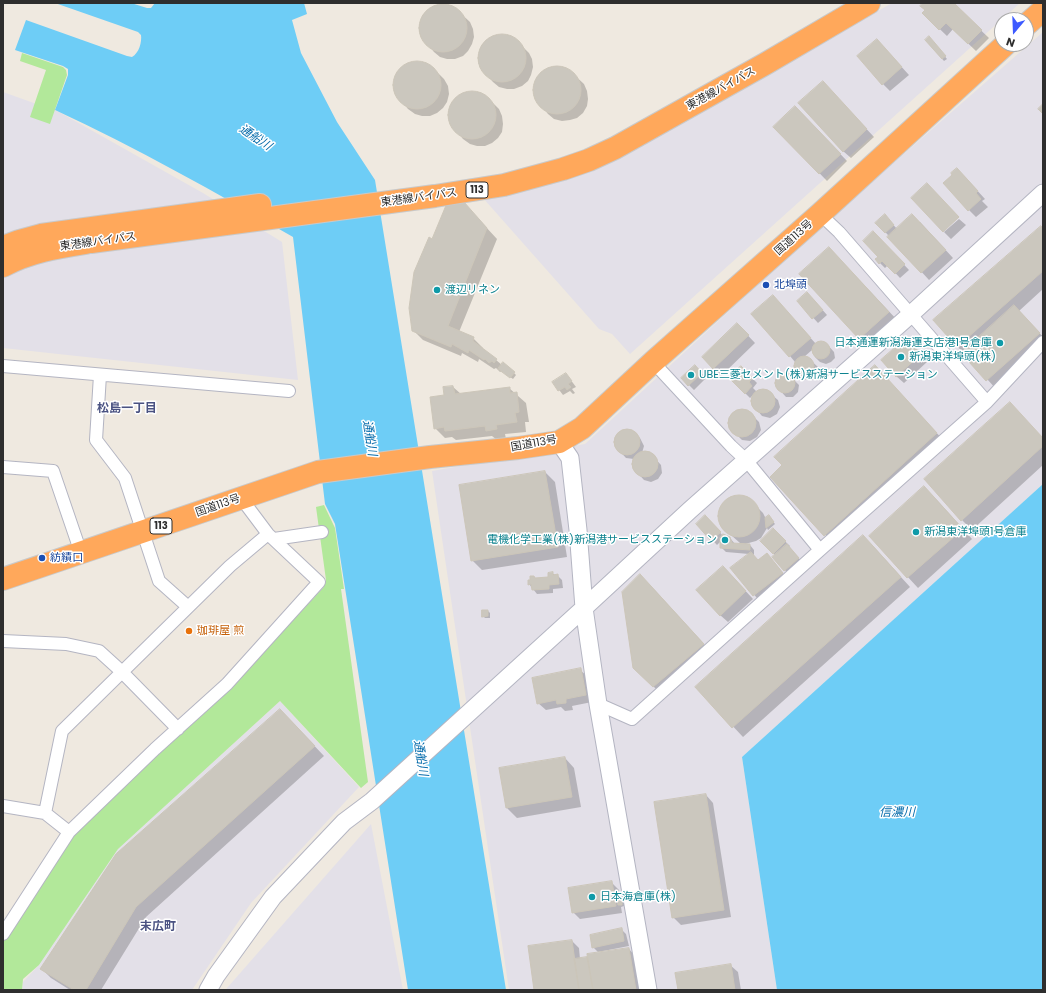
<!DOCTYPE html>
<html>
<head>
<meta charset="utf-8">
<style>
  body { margin:0 }
  #map { position:relative; width:1046px; height:993px; overflow:hidden; background:#efe9e0; font-family:Poppins,sans-serif }
  canvas { display:block }
  .frame { position:absolute; inset:0; border:4px solid #2e2e2e; pointer-events:none }
  .north { position:absolute; left:994px; top:12px; width:40px; height:40px; box-sizing:border-box; background:#fff; border:1px solid #ababab; border-radius:50%; rotate:199deg; font-size:11px; font-weight:700; line-height:16px; text-align:center; color:#2e2e2e }
  .north::after { content:''; display:block; margin:auto; width:14px; height:18px; background:#3d5aff; clip-path:polygon(50% 0,100% 100%,50% 72%,0 100%) }
</style>
</head>
<body>
<div id="map">
<canvas width="1046" height="993"></canvas>
<div class="frame"></div>
<div class="north">N</div>
</div>
<script>
const context = document.querySelector('canvas').getContext('2d');
context.lineJoin = 'round';
function fillPath(path, color) {
  context.fillStyle = color;
  context.fill(path, 'evenodd');
}
function trace(path, color, width, dash) {
  context.strokeStyle = color;
  context.lineWidth = width;
  context.lineCap = dash ? 'butt' : 'round';
  context.setLineDash(dash || []);
  context.stroke(path);
}
function write(font, color, halo, rows, align = 'center') {
  context.font = font + ' Poppins,"Noto Sans JP",sans-serif';
  context.lineWidth = 3;
  context.setLineDash([]);
  context.textBaseline = 'middle';
  context.strokeStyle = halo;
  context.fillStyle = color;
  for (const [text, x, y, turn = 0] of rows) {
    context.save();
    context.translate(x, y);
    context.rotate((+turn || 0) * Math.PI / 180);
    context.textAlign = isNaN(turn) ? turn : align;
    if (halo) context.strokeText(text, 0, 0);
    context.fillText(text, 0, 0);
    context.restore();
  }
}
const industrial = new Path2D(`
  M892,3H1020L630,354L612,334L599,329L483,198L701,112Z
  M1043,32V484L742,757L777,990H509L432,471L585,444L818,229Z
  M3,92L59,112L203,193L282,242L298,380L3,348Z
  M280,701L359,787L251,903L192,990H22L23,982L39,965L118,849Z
  M371,824L403,990H226L227,988Z`);
const green = new Path2D(`
  M22,53L63,67L66,70L67,75L50,124L30,117L46,70L20,61Z
  M324,505L335,528L344,589H341L368,782L361,788L280,701L118,849L39,965L23,979L22,990H3V941L74,831L229,689L323,588L326,580L316,507Z`);
const water = new Path2D(`
  M55,3H131L147,8H151L155,3H304L307,14L292,20L301,53L337,122L375,180L506,990H408L335,524L325,504L293,237C215,192 137,148 55,110L68,75V69L63,66L15,50L26,20L127,56L132,57C139,53 142,42 141,35L138,32Z
  M1043,484V990H777L742,757Z`);
const shadow = new Path2D(`
  M924,3H952L989,38L976,51L953,29L947,36L923,13L926,10Z
  M442,4L449,5L456,9L470,22L473,29L474,37L472,44L468,51L463,56L455,59H447L440,57L434,52L422,38L419,30L420,23L422,16L427,10L434,6Z
  M501,35L508,36L515,39L529,53L532,59L533,67L531,75L528,81L522,86L514,89H507L499,87L493,82L480,68L478,61L479,53L481,46L486,40L493,36Z
  M877,40L909,75L890,91L883,84Z
  M926,40H931L947,59L944,61Z
  M416,62L424,63L431,66L444,79L448,86L449,94L447,102L443,108L437,113L430,116H422L415,114L408,109L396,95L394,88V80L397,73L402,67L408,63Z
  M556,66L564,67L570,71L584,84L587,91L588,99L587,106L583,113L577,118L570,120L562,121L554,119L548,114L536,100L534,92V85L537,78L541,72L548,68Z
  M830,90L874,137L851,158L843,151Z
  M471,92H479L486,96L499,109L502,116L503,124L502,132L498,138L492,143L485,146H477L470,144L463,139L451,125L449,118V110L452,103L457,97L463,93Z
  M802,114L847,161L827,181L775,127Z
  M964,176L985,199L982,201L988,207L976,217L969,210Z
  M473,213L497,239L459,332L473,338L483,348V349L502,365L514,373L516,375L513,379L502,371L500,372L496,368L494,369L479,359L478,362L462,353L461,356L423,340L413,330L432,240Z
  M959,219L966,225L951,239L944,232Z
  M889,220L897,229L920,222L953,258L929,280L877,223Z
  M1043,230V289L1019,311L1043,337L997,390L957,346Z
  M873,232L909,270L900,278L888,265L885,268L876,259L879,257Z
  M829,248L899,322L870,348L800,274Z
  M812,298L827,315L818,323L798,301Z
  M780,304L816,344L819,342H825L834,352L835,358L831,362L826,364L820,362L815,357L812,350L804,357H807L818,367V374L813,380H806L795,370V362L790,356Z
  M737,324L755,343L721,376L703,357Z
  M913,347L927,362L904,383L896,376Z
  M695,366L706,378L694,390L682,378Z
  M741,367L757,383L753,388L757,392L766,390L778,400L780,407L777,414L770,418L762,416L752,404L753,395L750,398L730,378Z
  M781,374L789,375L799,385L798,392L793,397H786L776,386V379Z
  M884,376L946,443L835,545L771,477Z
  M570,379L576,387L572,389L575,393L573,394L570,391L563,395L553,382Z
  M453,387L461,394L509,388L526,403L529,422H525L526,432L505,434L506,439L497,440L492,436L456,440L452,437L445,438L435,428L445,396Z
  M740,410L748,411L759,422L761,430L757,437L750,441L742,440L731,429L729,421L733,413Z
  M626,431L634,433L640,438L644,446L642,453L644,452L651,454L661,465L662,473L658,479L651,482L644,480L634,469V459L626,458L615,446V442L618,434Z
  M1043,439V465L972,530L962,520Z
  M545,472L555,482L567,557L482,570L472,560Z
  M741,497L746,498L755,505L763,513L766,519H771L775,524L768,530L767,528L761,538L756,541L745,544L740,543L723,528L721,523L720,512L726,502L730,499Z
  M934,497L972,539L918,588L870,536Z
  M710,521L723,536L730,538L735,544L750,545L754,550V555L752,554L758,561L774,562L789,581L761,603L732,568L749,554L726,552L721,547V541L717,545L697,524Z
  M773,530L790,546L789,547L803,563L789,575L785,570L775,555L761,541Z
  M873,546L910,587L743,737L696,687Z
  M552,573L555,575H557L562,580L563,588L553,589V593L537,594L529,584L534,577L536,579L549,578Z
  M730,574L753,599L728,622L720,615Z
  M650,585L713,654L663,696L634,667Z
  M488,611L490,613V618H485L483,616Z
  M580,670L588,677L592,702L572,706L573,710L565,711L561,707L546,710L538,703Z
  M290,720L324,756L146,917L101,990H70L51,978L41,968Z
  M565,758L574,768L581,807L517,818L507,808Z
  M706,795L713,803L731,917L681,925L673,917Z
  M611,882L619,890L620,899L624,901V906L621,907L622,913L580,919L573,912Z
  M621,929L626,934L629,946L598,952L593,947Z
  M572,941L579,948L580,959L629,949L636,957L641,990H535Z
  M730,965L738,972L741,990H679Z`);
const building = new Path2D(`
  M923,3H954L982,30L968,44L946,23L939,30L922,13L925,10L920,6Z
  M419 28a24 24 0 1 1 48 0a24 24 0 1 1-48 0Z
  M478 58a24 24 0 1 1 48 0a24 24 0 1 1-48 0Z
  M929,36L946,56L942,59L925,40Z
  M877,39L902,67L882,85L857,56Z
  M393 85a24 24 0 1 1 48 0a24 24 0 1 1-48 0Z
  M533 90a24 24 0 1 1 48 0a24 24 0 1 1-48 0Z
  M823,81L867,129L843,152L798,103Z
  M448 115a24 24 0 1 1 48 0a24 24 0 1 1-48 0Z
  M1043,104V114L1038,109Z
  M795,106L841,154L819,174L773,127Z
  M957,168L978,191L976,193L981,199L968,211L943,183L952,175L951,173Z
  M927,183L959,217L943,232L911,198Z
  M464,202L487,228L448,326L474,337L473,341L497,359L494,363L492,361L489,363L485,359L484,360L469,350L468,353L452,344L451,347L412,331L409,308L414,272L429,237L432,239L447,203Z
  M885,214L894,225L885,233L875,223Z
  M912,214L946,250L921,273L887,237Z
  M1041,226L1043,229V271L957,347L933,320Z
  M873,231L905,264L895,274L882,261L879,264L875,259L878,257L863,241Z
  M829,247L889,312L859,339L799,274Z
  M807,292L823,310L812,319L797,301Z
  M773,295L811,338L789,357L751,314Z
  M1014,305L1040,333L986,381L961,353Z
  M737,323L749,335L713,369L702,357Z
  M906,338L921,354L896,377L881,360Z
  M812 350a9 9 0 1 1 18 0a9 9 0 1 1-18 0Z
  M794 366a10 10 0 1 1 20 0a10 10 0 1 1-20 0Z
  M503,362L515,372L510,378L498,369Z
  M695,365L702,373L688,386L681,378Z
  M875,365L937,433L824,536L770,477L782,465L774,457Z
  M741,366L753,378L749,382L752,386L745,394L729,378Z
  M566,373L572,381L568,384L571,387L567,390L565,387L558,391L552,382Z
  M775 383a10 10 0 1 1 20 0a10 10 0 1 1-20 0Z
  M453,386L455,394L510,387V393L517,392L519,412L515,413L517,422L496,425L497,429L486,431L485,426L445,431L444,427L434,429L430,397L444,395L443,387Z
  M751 401a12 12 0 1 1 24 0a12 12 0 1 1-24 0Z
  M1010,402L1043,438V446L961,521L924,479Z
  M728 423a14 14 0 1 1 28 0a14 14 0 1 1-28 0Z
  M614 442a13 13 0 1 1 26 0a13 13 0 1 1-26 0Z
  M632 464a13 13 0 1 1 26 0a13 13 0 1 1-26 0Z
  M545,471L558,547L471,561L459,485Z
  M924,486L963,529L907,578L869,536Z
  M718 516a21 21 0 1 1 42 0a21 21 0 1 1-42 0Z
  M705,515L721,532L711,541L696,524Z
  M769,515L774,522L766,528L765,518Z
  M773,528L786,541L773,554L760,541Z
  M723,534L730,537L732,543L750,544V550L720,548V538Z
  M863,535L901,577L732,728L695,687Z
  M787,544L799,558L784,571L772,557Z
  M751,552L758,560L767,553L783,573L753,596L730,568Z
  M723,566L746,591L720,616L696,590Z
  M553,572V575L558,574L559,584L549,585V589L532,590L531,584L528,585V580H530V576H534L535,578L548,577V573Z
  M640,574L704,644L653,687L633,668L622,592Z
  M482,610H488V616L482,617Z
  M581,668L586,695L566,699V703L557,704L556,700L537,704L532,678Z
  M280,709L315,746L136,907L86,990H74L40,969L116,854Z
  M565,757L572,797L506,808L499,768Z
  M706,794L724,910L672,918L654,802Z
  M612,881L616,906L572,913L568,888Z
  M622,897V905H618L617,898Z
  M622,928L624,941L592,948L590,935Z
  M572,940L579,990H534L528,946Z
  M629,948L636,990H593L587,954Z
  M587,957L593,990H579L574,959Z
  M731,964L735,990H678L675,973Z`);
const street = new Path2D(`
  M820,214L839,232L987,402
  M653,362L731,446L746,460L820,550
  M3,366L289,391
  M100,375L96,440L125,478L159,581L187,606
  M3,467L53,471L81,553
  M274,539L322,532
  M3,641L66,644L99,651L121,671L178,729
  M598,704L632,719L820,550L987,402L1043,342
  M3,806L45,813L69,832
  M45,813L62,731L230,566L268,534
  M3,934L69,832L155,749L227,684L319,582L268,534L241,498`);
const secondary = new Path2D(`
  M559,442L570,458L578,530L584,608L598,704L648,990
  M208,990L216,976L273,897L344,822L372,801L584,608L690,510L910,315L1043,193`);
const highway = new Path2D(`
  M1026,25L1043,10
  M3,247L19,241L41,235L260,205
  M3,266C31,251 60,247 91,242L435,196L504,185L563,169L589,160L615,148L765,64L869,3
  M3,579L318,472L430,457L518,448L559,442L582,428L653,362L820,214L1006,44`);
const markers = [
  [766,285,4,"#1a4fb4"],
  [437,290,4,"#0f9aa8"],
  [1000,343,4,"#0f9aa8"],
  [901,357,4,"#0f9aa8"],
  [691,375,4,"#0f9aa8"],
  [916,532,4,"#0f9aa8"],
  [725,540,4,"#0f9aa8"],
  [42,558,4,"#1a4fb4"],
  [189,631,4,"#e8710a"],
  [592,897,4,"#0f9aa8"]
];
const shields = [
  [477,190,22],
  [161,526,22]
];
const shieldNames = [
  ["113",477,190],
  ["113",161,526]
];
const streetNames = [
  ["東港線バイパス",721,89,-29],
  ["東港線バイパス",419,198,-8],
  ["国道113号",794,238,-42],
  ["東港線バイパス",98,242,-8],
  ["国道113号",534,444,-10],
  ["国道113号",218,506,-19]
];
const transitNames = [
  ["北埠頭",774,285],
  ["紡績口",50,558]
];
const cultureNames = [
  ["渡辺リネン",445,290],
  ["日本通運新潟海運支店港1号倉庫",992,343,"right"],
  ["新潟東洋埠頭(株)",909,357],
  ["UBE三菱セメント(株)新潟サービスステーション",699,375],
  ["新潟東洋埠頭1号倉庫",924,532],
  ["電機化学工業(株)新潟港サービスステーション",717,540,"right"],
  ["日本海倉庫(株)",600,897]
];
const foodNames = [
  ["珈琲屋 煎",197,631]
];
const waterNames = [
  ["通船川",255,138,34],
  ["通船川",369,438,81],
  ["通船川",420,758,81],
  ["信濃川",897,813]
];
const neighbourhoodNames = [
  ["松島一丁目",127,409],
  ["末広町",158,927]
];
fillPath(industrial, '#e3e0e8');
fillPath(green, '#b2e89a');
fillPath(water, '#6ecdf6');
fillPath(shadow, '#0003');
fillPath(building, '#cbc7be');
trace(building, '#ccc6b9', 1);
trace(street, '#b4b5c2', 14);
trace(secondary, '#b4b5c2', 19);
trace(highway, '#c9c9c9', 24);
trace(street, '#fff', 12);
trace(secondary, '#fff', 17);
trace(highway, '#ffa85b', 22);
for (const [x, y, r, color] of markers) {
  const dot = new Path2D();
  dot.arc(x, y, r, 0, 2 * Math.PI);
  context.fillStyle = color;
  context.fill(dot);
  trace(dot, '#fff', 1.5);
}
for (const [x, y, w] of shields) {
  const box = new Path2D();
  box.roundRect(x - w / 2, y - 8, w, 16, 3);
  context.fillStyle = '#fff';
  context.fill(box);
  trace(box, '#2e2e2e', 1);
}
write('bold 10px', '#2e2e2e', null, shieldNames);
write('11px', '#2e2e2e', '#fff', streetNames);
write('11px', '#164399', '#fff', transitNames, 'left');
write('11px', '#0d838f', '#fff', cultureNames, 'left');
write('11px', '#c56008', '#fff', foodNames, 'left');
write('italic 12px', '#056baa', '#fff', waterNames);
write('bold 12px', '#4a5282', '#fff', neighbourhoodNames);
</script>
</body>
</html>
